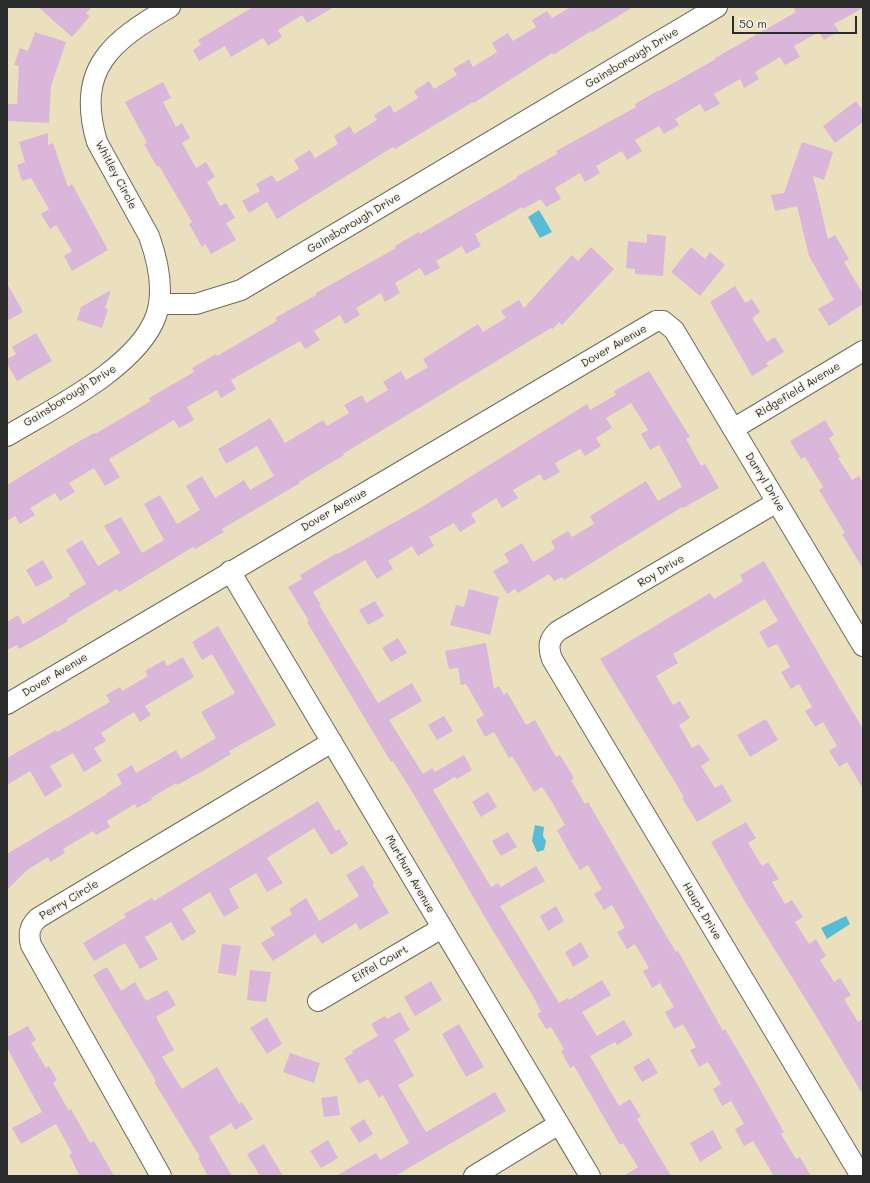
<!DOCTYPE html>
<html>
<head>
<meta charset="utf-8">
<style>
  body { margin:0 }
  #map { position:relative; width:870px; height:1183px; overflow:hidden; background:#ebe0be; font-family:Mali,sans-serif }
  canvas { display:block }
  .frame { position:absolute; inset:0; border:8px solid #2b2b2b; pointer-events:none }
  .scale { position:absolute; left:732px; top:16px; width:125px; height:18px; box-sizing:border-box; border:2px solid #2b2b2b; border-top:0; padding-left:5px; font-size:12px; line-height:14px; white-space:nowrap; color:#2b2b2b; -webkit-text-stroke:3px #f7f3e8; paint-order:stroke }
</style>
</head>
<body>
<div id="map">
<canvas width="870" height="1183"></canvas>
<div class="frame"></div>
<div class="scale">50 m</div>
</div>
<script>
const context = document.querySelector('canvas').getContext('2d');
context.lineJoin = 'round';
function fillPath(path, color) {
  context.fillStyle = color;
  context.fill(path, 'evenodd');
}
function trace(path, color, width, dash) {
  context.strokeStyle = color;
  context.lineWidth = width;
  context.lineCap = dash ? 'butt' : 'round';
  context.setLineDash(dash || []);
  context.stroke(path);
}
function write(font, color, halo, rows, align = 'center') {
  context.font = font + ' Mali,sans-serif';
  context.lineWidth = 3;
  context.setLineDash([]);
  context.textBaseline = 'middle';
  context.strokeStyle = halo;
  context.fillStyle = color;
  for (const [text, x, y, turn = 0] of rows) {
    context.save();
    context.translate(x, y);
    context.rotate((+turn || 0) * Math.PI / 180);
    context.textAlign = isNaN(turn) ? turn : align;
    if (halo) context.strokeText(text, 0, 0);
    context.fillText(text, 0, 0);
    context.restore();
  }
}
const water = new Path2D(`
  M539,210L552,232L540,238L528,217Z
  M535,825L544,827L543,836L546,841L544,850L537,852L532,841Z
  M846,916L850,924L827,939L821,928Z`);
const building = new Path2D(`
  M38,7H92L86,13L90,16L72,37Z
  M253,7H334L307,23L302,15L278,30L282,37L268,46L263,38L231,57L225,46L199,61L193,50L201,45L198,40Z
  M571,7H633L592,32L591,31L553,55L552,53L474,103L473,102L395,149L393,147L277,219L267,202L249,213L242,201L260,191L256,184L272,175L277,182L299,169L294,160L310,150L315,158L338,144L334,136L350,126L354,134L377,120L374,115L390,105L394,113L418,98L414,91L429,81L434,89L457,75L453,69L469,59L473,67L497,52L492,43L508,33L513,41L536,27L532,20L547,11L552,18Z
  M793,7L863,8L834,24L839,31L824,40L819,32L794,46L800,57L785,65L780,57L755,72L759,79L744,88L740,79L714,94L720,104L705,112L700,104L675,119L679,125L664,134L659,126L635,140L642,151L627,160L622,151L596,166L600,173L585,182L580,173L555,188L561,199L546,207L541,199L523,209L522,207L475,234L481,246L466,254L462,246L436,261L440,268L425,276L420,268L395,283L400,293L385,302L381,293L356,308L360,315L345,324L340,315L314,331L320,340L305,349L300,341L231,380L236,389L221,398L217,390L187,407L194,420L179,428L174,420L109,459L120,477L105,486L94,468L69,483L75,492L60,501L55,493L30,508L35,515L20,524L15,516L7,521V485L69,447L94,433L95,434L151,401L149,398L194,372L192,368L216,354L217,356L277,321L275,318L316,295V293L396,248L395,246L419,232L420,234L517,178L516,177L557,154L556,151L636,107L635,104L659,90V91L716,59L715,58L796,12Z
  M35,32L66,42L51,86L49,123L7,121L8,104H17L19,66L14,65L20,48L28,51Z
  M163,82L171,98L163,102L176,127L182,123L190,138L182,143L196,168L206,162L215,177L207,182L220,206L226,203L235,218L226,223L236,240L211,254L205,244L202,247L189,224L192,222L159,166L157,167L144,144L147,143L125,102Z
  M856,101L863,111V122L835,143L823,126Z
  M48,133V145L53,143L68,187L72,184L108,250L72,271L64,256L72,251L56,225L50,229L41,214L49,209L31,178L22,181L17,165L25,162L19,142Z
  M802,142L833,152L824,180L813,176L828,239L835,235L849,259L844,262L863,294V304L829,326L818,309L834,300L809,256L797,206L775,211L771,195L784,193Z
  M647,234L666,236L663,276L635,274V269L626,268L628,241L647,243Z
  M591,247L614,269L562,325L559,322L553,329L551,328L343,454L344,455L299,482L300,483L222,529L224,532L195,549L193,547L119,592L117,589L67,619L68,621L41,637L19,649L17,645L7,650V622L18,615L23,624L70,596L69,594L86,584L66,550L82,540L98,566L120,553L104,526L121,517L142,553L164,540L144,504L160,495L177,524L200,510L186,486L202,476L215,498L244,480L250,490L274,476L257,446L226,464L218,449L270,418L285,443L323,420L327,426L349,413L344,405L362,395L366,403L388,390L383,382L401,371L406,380L428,367L423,359L461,335L478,324L483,332L506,318L501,311L519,300L524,308L572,255L578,261Z
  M691,247L705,259L710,252L725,265L700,296L671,272Z
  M7,283L23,312L7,321Z
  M735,286L745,303L752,299L760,312L752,318L767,342L775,337L784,352L766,363L768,366L752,376L710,302Z
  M111,290L105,308L108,309L102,328L77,320L81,307Z
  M36,333L52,361L17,381L7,364V359L16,354L12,347Z
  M649,371L690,437L686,439L701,466L705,464L719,488L683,508L682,507L564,580L562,577L554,581L549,574L518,593L515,589L507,594L493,571L509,562L504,554L522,543L533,562L555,549L551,541L568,531L572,537L594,524L590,516L646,481L658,501L682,487L659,445L650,450L641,434L648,430L631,403L606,418L612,428L596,438L601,446L585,456L580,449L555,463L560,472L544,481L540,474L513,490L518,498L502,508L496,498L471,514L476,522L460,532L454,523L429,537L434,546L418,556L412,546L388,561L393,569L377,579L365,560L313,592L321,605H319L378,703L412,683L422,701L389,720L423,774L432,768L435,772L464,755L472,770L457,779L455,777L433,790L491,887L498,883L501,887L536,866L545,881L500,906L559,1003L568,998L569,1000L602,980L611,995L582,1012L597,1036L624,1020L633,1035L617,1045L615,1042L590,1056L619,1106L630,1099L641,1117L637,1119L671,1176H624L638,1167L623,1143L620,1145L574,1066L570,1068L561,1051L564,1049L551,1027L546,1029L537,1014L541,1012L533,996L487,921L417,800L393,761L391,762L307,622L309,621L288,587L302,579L300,575L337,553L338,554L422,507L587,404L590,410L616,395L614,391Z
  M825,420L834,435L829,438L840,457L838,458L852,480L859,476L863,484V569L842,534L845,533L819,490L823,487L805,457L801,459L790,441Z
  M43,560L53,578L36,587L26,570Z
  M764,561L863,729V789L847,762L839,767L829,751L837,746L823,722L815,727L805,711L812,707L799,684L791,689L781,672L790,667L777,644L768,648L759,632L778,621L765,599L673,654L678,663L656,676L673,705L680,701L690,718L679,725L692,748L699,744L710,760L701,766L715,788L722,784L732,801L697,822L682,798L684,797L600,659L710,593L714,599L743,581L740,575Z
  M469,589L499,597L490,635L450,625L456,605L464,607Z
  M375,601L384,616L368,625L359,610Z
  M218,626L276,725L229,751L231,754L203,771L177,785L176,783L151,798L152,800L137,808L135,804L107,821L110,827L96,835L93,831L63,849L65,853L50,862L48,857L27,870L7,890V854L107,794V793L122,784L117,774L132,765L136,773L176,750L181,759L216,738L201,712L235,693L212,654L202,660L192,642Z
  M398,638L407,653L391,662L382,648Z
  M486,643L494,689L499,686L504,695L507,692L526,725L535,720L556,757L560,755L574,778L571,780L585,804L588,802L652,912L676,952L678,951L723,1031L725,1029L748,1068L784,1132L781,1134L796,1159L800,1157L811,1176H774L753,1141L744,1146L735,1129L744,1124L731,1101L722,1106L713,1089L721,1084L708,1062L699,1067L690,1050L696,1047L683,1024L674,1029L665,1012L674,1007L660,983L652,988L643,971L649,968L635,944L627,949L617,932L625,928L612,905L604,910L594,894L602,889L588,865L580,870L570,854L557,830L565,825L552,802L542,787L534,792L512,756L509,758L494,732L485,737L476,720L484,715L466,684L461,685L458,668L449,669L445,651Z
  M183,657L194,677L145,706L151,715L140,722L134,712L101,733L106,741L94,748L102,761L84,772L73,753L50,766L62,786L45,797L30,771L7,785V758L56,730L57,732L110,702L106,695L120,687L122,691L148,676L145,671L164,660L167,666Z
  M444,716L453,731L437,740L428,725Z
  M766,719L778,740L750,757L737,735Z
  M488,792L497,807L481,817L472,802Z
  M318,801L336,831L339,829L348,844L331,855L314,828L267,858L283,883L267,892L256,873L229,889L239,908L224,917L210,892L182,909L196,932L182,941L171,922L145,937L158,959L140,969L125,943L94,961L83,943L126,917L124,914L152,898L154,901Z
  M746,822L756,838L748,843L762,866L768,862L779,879L772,882L785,904L792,900L803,917L795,922L809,944L816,939L826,956L820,960L834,982L840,978L851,995L844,999L858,1022L863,1019V1095L816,1016L744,900L711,842Z
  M508,832L517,847L501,856L492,841Z
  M363,865L374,883L372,884L389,913L360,930L356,923L322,944L315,934L273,961L261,943L275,935L270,928L292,914L289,909L306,898L319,921L359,896L346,875Z
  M556,906L564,921L548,931L540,916Z
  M581,942L589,957L573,967L565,952Z
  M222,944L241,946L236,976L218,973Z
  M107,967L121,991L135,982L146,1001L167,990L176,1005L156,1017L174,1050L162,1057L182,1089L217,1067L239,1104L242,1102L253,1119L235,1130L231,1123L209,1137L232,1176H208L198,1158L200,1157L154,1082L156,1081L93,975Z
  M250,970L271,972L266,1002L247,1000Z
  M431,981L442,1000L415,1016L404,997Z
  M400,1012L410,1030L394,1040L414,1076L398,1085L426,1132L495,1092L506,1111L395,1176H336L376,1153L380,1160L409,1143L383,1095L379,1098L368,1079L359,1084L344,1058L353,1053L352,1051L378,1036L371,1024L385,1016L387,1019Z
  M267,1017L282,1044L267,1054L250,1028Z
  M459,1024L484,1067L466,1077L442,1034Z
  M28,1026L36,1040L31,1043L46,1068L49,1066L57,1080L53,1083L69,1111L71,1109L90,1143L94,1141L114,1176H80L69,1155L72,1153L56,1124L21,1144L12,1128L42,1112L7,1048V1037Z
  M290,1053L320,1063L314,1083L283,1072Z
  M649,1058L658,1073L642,1082L633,1067Z
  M337,1096L340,1115L324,1117L321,1098Z
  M364,1119L373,1134L359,1143L350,1128Z
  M713,1130L722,1148L700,1162L690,1143Z
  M328,1140L338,1158L321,1168L310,1151Z
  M264,1144L283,1176H260L247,1154Z`);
const minor = new Path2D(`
  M159,304H196L241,290L717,7
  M733,429L863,351
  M7,436C52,409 138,367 156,316C165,290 158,261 149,236L97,142C75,68 112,41 170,7
  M777,502L558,631C548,640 548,647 552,659L861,1176
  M230,571L590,1176
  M7,704L656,321H663L674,330L863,646
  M318,1001L442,928
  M161,1176L31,945C28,934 29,926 38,918L332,742
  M474,1176L559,1124`);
const streetNames = [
  ["Gainsborough Drive",632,58,-31],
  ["Whitley Circle",116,175,62],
  ["Gainsborough Drive",354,223,-31],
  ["Dover Avenue",614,346,-30],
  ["Ridgefield Avenue",798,390,-31],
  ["Gainsborough Drive",70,396,-32],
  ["Darryl Drive",765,482,59],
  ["Dover Avenue",334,510,-30],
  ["Roy Drive",661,571,-31],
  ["Dover Avenue",55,675,-31],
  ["Murthum Avenue",410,874,60],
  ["Perry Circle",69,900,-31],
  ["Haupt Drive",702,911,59],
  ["Eiffel Court",380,964,-30]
];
fillPath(water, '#59bcd7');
fillPath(building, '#dab6da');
trace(minor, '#6e6a5e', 22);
trace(minor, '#fff', 20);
write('11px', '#2b2b2b', '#f7f3e8', streetNames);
</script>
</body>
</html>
